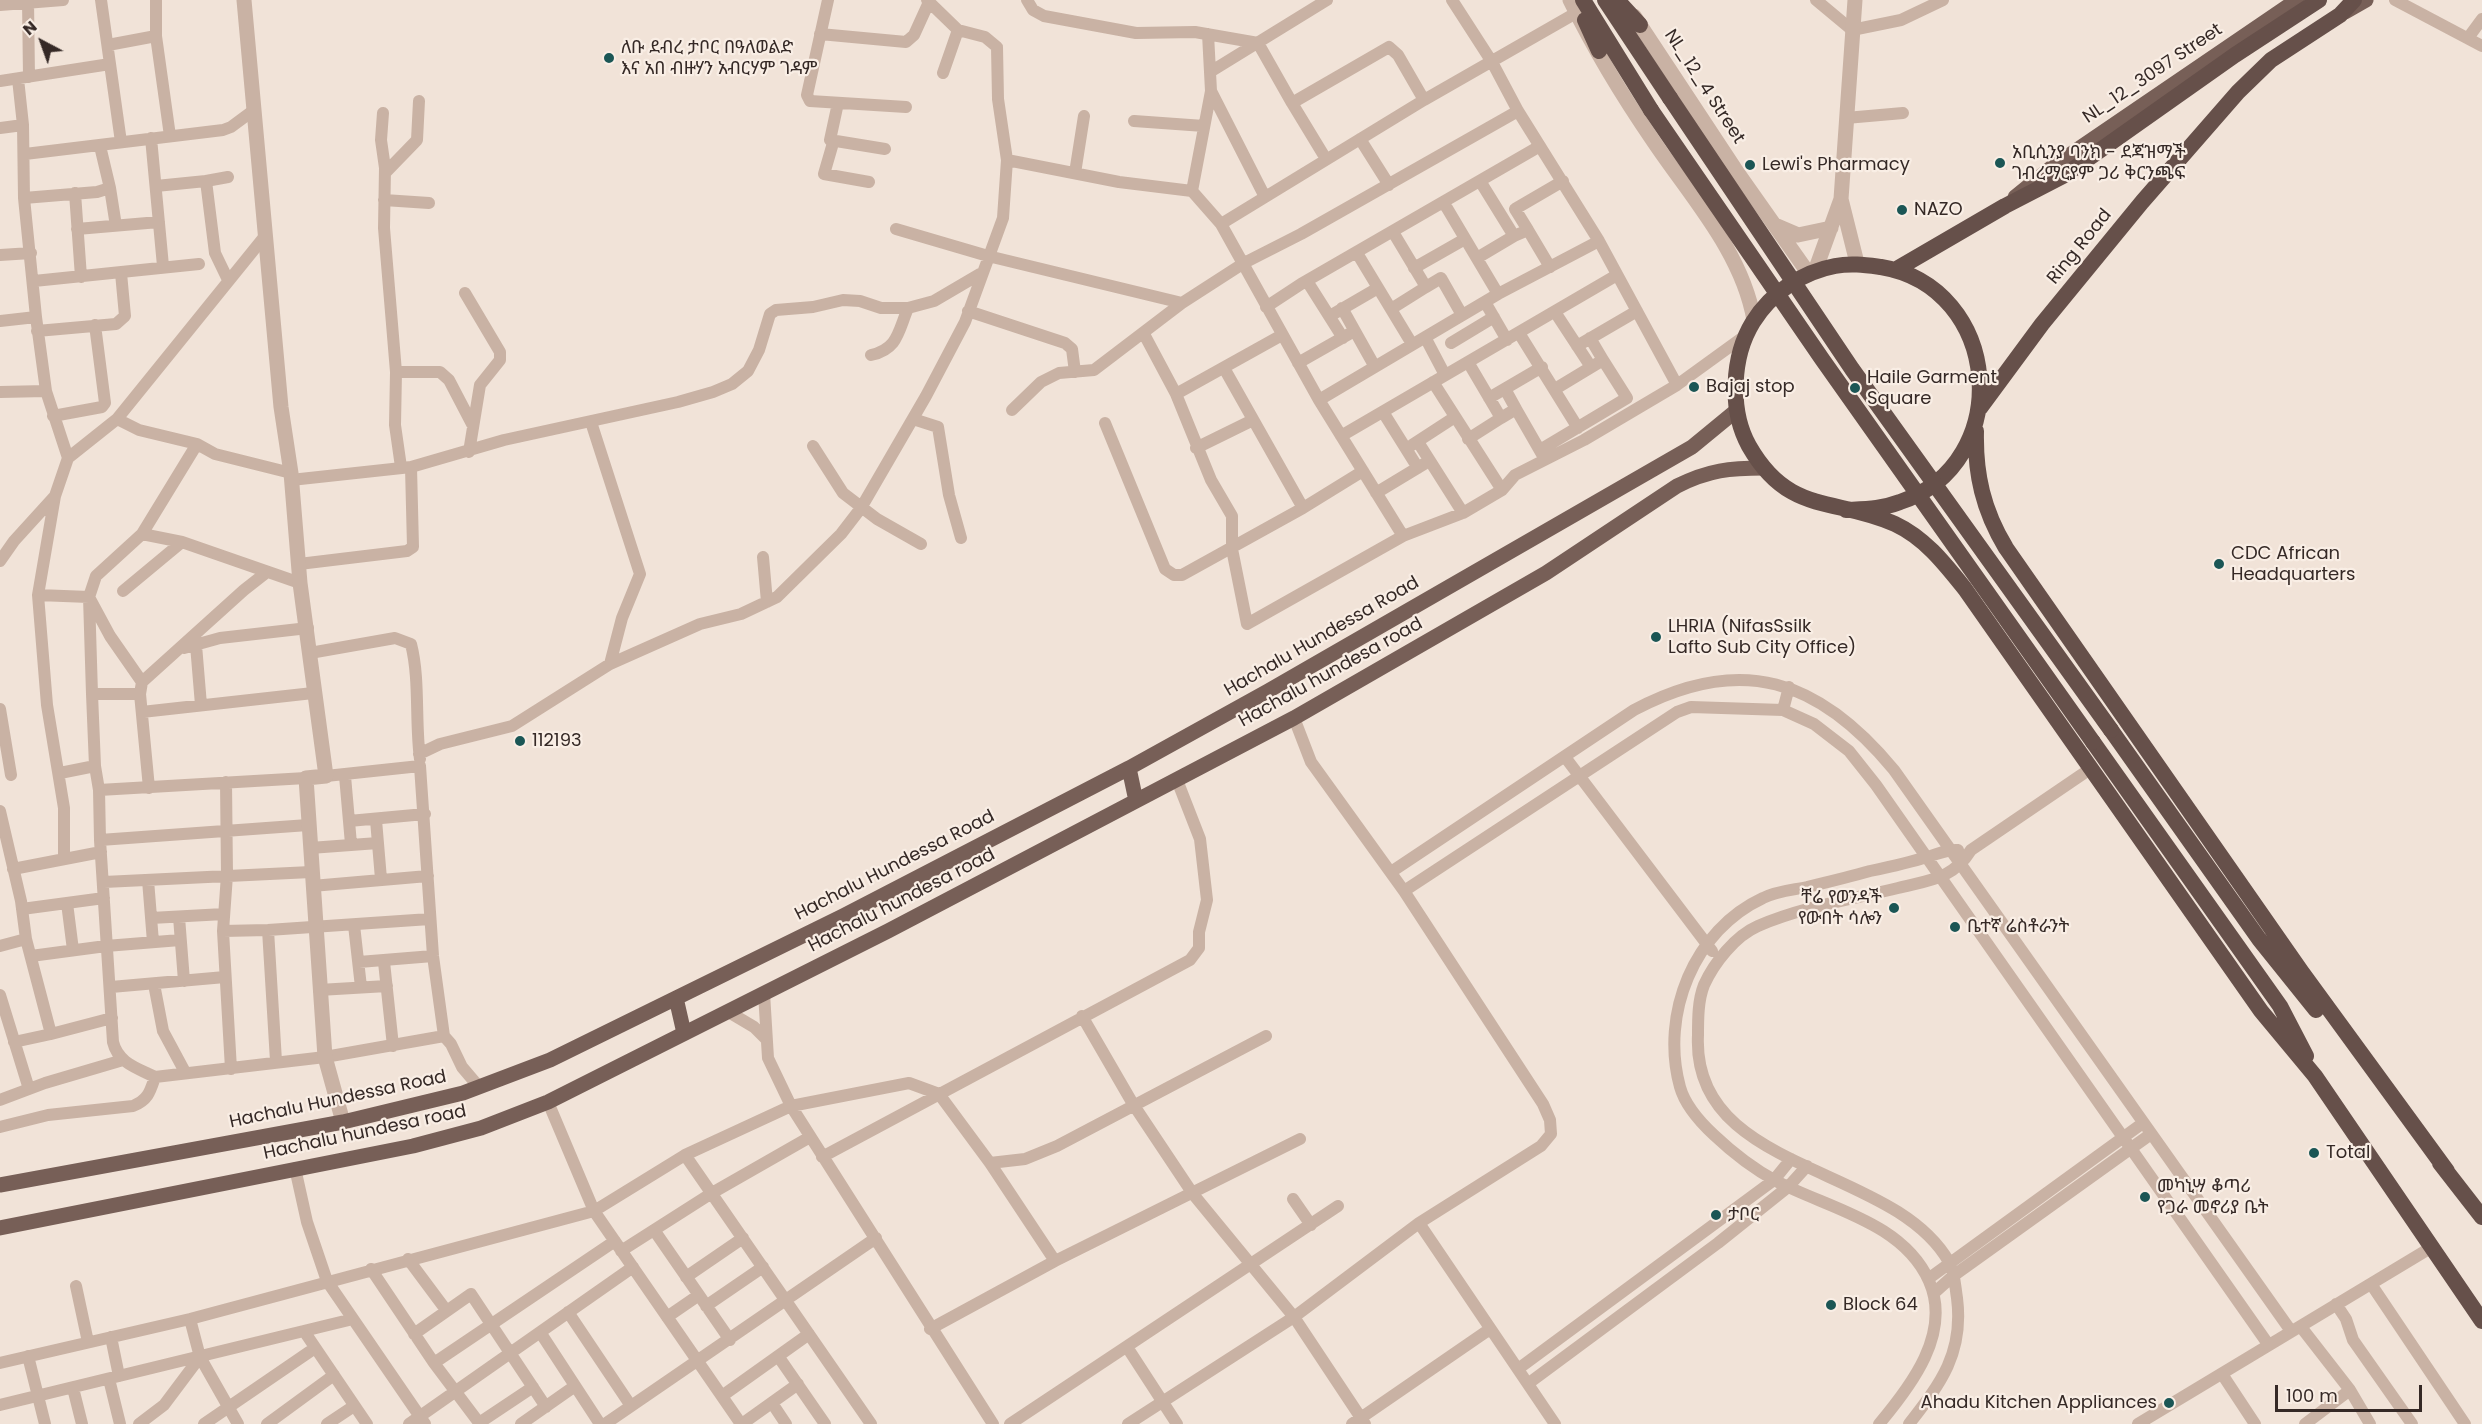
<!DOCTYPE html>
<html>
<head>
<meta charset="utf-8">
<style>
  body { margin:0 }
  #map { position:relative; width:2482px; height:1424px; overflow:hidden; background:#f1e3d8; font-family:Poppins,sans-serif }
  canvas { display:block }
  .north { position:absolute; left:12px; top:12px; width:60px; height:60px; -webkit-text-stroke:4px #f9eee5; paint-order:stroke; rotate:319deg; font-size:16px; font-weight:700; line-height:24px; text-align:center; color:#352926 }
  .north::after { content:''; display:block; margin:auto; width:21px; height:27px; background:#352926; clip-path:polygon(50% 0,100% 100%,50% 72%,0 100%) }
  .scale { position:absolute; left:2275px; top:1385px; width:147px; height:27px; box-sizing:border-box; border:3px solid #352926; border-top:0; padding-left:8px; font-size:18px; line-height:21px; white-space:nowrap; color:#352926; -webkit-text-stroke:4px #f9eee5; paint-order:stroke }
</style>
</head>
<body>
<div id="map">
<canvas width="2482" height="1424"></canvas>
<div class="north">N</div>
<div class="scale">100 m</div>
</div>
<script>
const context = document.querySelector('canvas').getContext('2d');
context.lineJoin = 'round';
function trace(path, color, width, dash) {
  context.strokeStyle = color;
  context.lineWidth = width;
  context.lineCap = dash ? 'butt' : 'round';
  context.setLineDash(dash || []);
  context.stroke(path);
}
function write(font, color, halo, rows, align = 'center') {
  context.font = font + ' Poppins,"Noto Sans Ethiopic",sans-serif';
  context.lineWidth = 4.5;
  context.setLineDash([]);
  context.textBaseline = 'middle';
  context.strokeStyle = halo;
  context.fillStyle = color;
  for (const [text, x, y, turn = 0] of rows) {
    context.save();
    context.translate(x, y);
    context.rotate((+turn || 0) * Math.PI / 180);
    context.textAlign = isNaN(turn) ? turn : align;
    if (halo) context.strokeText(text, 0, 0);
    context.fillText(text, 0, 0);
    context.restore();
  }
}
const minor = new Path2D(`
  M28,0L29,77
  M101,0L121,142
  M156,0V36L170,136
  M828,0L807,95L810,101L906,107
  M1027,0L1033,10L1044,16L1136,33L1195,32L1258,43L1292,103L1389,47L1398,55L1424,100
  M1452,0L1492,62L1518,111L1599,241L1677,385
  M1816,0L1852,30L1901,20L1943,0
  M2395,0L2482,46
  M0,5L63,0
  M820,34L906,42L914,35L929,2
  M1208,34L1211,91L1192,191L1221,224
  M2468,38L2482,19
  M108,45L156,36
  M1210,72L1327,0
  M943,73L958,30
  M0,81L110,64
  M1211,91L1265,197
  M838,103L830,140L885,149
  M1292,103L1326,159
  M383,113L381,140L385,168L384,228L396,372
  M1846,118L1903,113
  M1134,121L1204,126
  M0,128L23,125
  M151,138L163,266
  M1360,139L1389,185
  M833,143L824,174L869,182
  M25,154L223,130L231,127L254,110
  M1007,160L1119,182L1192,191
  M385,173L417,140L419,101
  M1075,173L1084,116
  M228,177L206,181L215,253L228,280
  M1480,181L1514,236L1528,230L1550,267
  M156,186L206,181
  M110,188L116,226
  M75,193L81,277
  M24,198L97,192L110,188L100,146
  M384,200L429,203
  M1444,203L1498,294
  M77,229L159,222
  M896,229L988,256L1182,303
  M1528,230L1515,209L1563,181
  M1393,232L1426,287L1441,278L1462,315
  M1357,253L1412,344
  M0,255L31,253
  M1477,258L1514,236
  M1414,268L1465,239
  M34,281L199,264
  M1307,281L1343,338
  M465,293L500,352V360L480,385L469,452
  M1485,302L1507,340
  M1266,307L1301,284L1540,146
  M1342,308L1375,367
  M1391,309L1426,287
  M968,311L1065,343L1072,349L1075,372
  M1555,312L1591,367
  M1335,313L1378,288
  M36,317L46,391L68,458L55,496L38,595L47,705L64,808V858
  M0,321L36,317L24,198L23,125L18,79
  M37,331L116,324L125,316L121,273
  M1519,333L1578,428
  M1144,334L1176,394L1211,480L1232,516V549L1247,624L1403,536L1463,513L1502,490L1515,475L1584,440L1677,385L1746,335
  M1425,337L1445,375
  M1590,338L1603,360
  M1451,343L1494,317
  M1577,346L1637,311
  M871,355C898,349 898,332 908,308
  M1468,362L1501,418L1516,409L1543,456
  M1298,363L1349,334
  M1224,368L1303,508
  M1433,382L1502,490
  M1505,389L1516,409
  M0,392L46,391
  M1176,394L1282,335
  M1489,398L1542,367
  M1319,400L1498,294L1599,241
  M1012,410L1041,382L1059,373L1094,370L1182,303L1244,263L1301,234L1518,111
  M1383,412L1418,468
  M53,416L102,407L105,403L95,325
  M117,419L139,430L197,444L215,454L291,473
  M913,419L938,427L949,495L961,538
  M591,422L640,574L622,618L610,664
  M1105,423L1165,569L1174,575H1182L1303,508L1363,471
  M1341,436L1617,275
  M1468,439L1501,418
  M1418,442L1463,513
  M1412,445L1455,417
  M813,446L843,493L877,519L921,544
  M1196,448L1253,420
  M1540,450L1627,398L1603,360L1555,389
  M68,458L117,419L265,236
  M401,467L395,425L396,372H440L449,380L472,424
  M291,480L411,467L504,440L678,402L713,392L732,384L748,371L759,350L770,314L776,310L813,307L843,300L860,301L881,308H908L934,301L980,274
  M1376,493L1424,464
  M142,534L182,542L300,583
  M1403,536L1319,400L1221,224L1424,100L1576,13
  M763,557L767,602
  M0,561L14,541L54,497
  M299,564L407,551L413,547L411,467
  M123,591L182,542
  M38,595L89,597L92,694
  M196,645L201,705
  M184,648L220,638L308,628
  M310,653L395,638L411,644C420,679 415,722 420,759
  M142,682L110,636L89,597L96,576L142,534L197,444
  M0,709L11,775
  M1783,710L1789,687
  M142,712L313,693
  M419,754L440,744L512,726L610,664L700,624L741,614L777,597L841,534L861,508L926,396L965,322L1003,218L1007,160L998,99L997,47L985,37L958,30L927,0
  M1565,757L1712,951
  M60,773L95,766
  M326,776L420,766L433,956L444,1036L451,1044L462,1067L479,1087
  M345,776L351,844
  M226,782L227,875L223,931L231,1069
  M149,788L140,694L142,682L244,590L267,572
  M99,790L95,766L92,694H140
  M0,811L21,901L26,939L51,1034L112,1018
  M376,820L381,879
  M349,821L425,814
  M100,840L308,825
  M310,848L378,843
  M13,869L101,852
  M1391,872L1634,710C1741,653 1819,679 1894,770L2291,1331
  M148,880L153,942
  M104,882L311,872
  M312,886L428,876
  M1404,891L1677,712L1691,707L1783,710L1814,724L1849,751L1876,785L2268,1344
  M67,903L73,950
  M22,909L104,898
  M179,917L184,981
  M151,918L224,914
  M354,925L361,987
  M268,930L276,1061
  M223,931L268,930L430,919
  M0,946L26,939
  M31,956L106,946L180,940
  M359,962L433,956
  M384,962L393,1046
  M154,984L163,1031L185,1072
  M111,987L225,977
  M319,990L387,986
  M764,993L768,1058L791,1106L993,1424
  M0,995L29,1089
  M727,1011L754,1027L766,1039
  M1082,1016L1133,1104L1193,1194L1294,1317L1365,1424
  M14,1042L51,1034
  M155,1077C137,1068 118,1063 113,1042L100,840L99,790L306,778
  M0,1100L45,1083L123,1060
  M548,1102L594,1211L741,1424
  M0,1127L48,1115L133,1106C148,1100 150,1092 155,1077L325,1057L444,1036
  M685,1155L871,1424
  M822,1157L1190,960L1199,948V932L1207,900L1200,839L1177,780
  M990,1163L1025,1159L1057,1146L1266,1036
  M295,1168L307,1222L327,1281L425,1424
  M1293,1199L1311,1225
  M1419,1223L1555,1424
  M654,1230L730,1340
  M621,1251L712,1193L810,1137
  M408,1259L446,1310
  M371,1269L434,1363L480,1424
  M686,1277L743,1238
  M1928,1279L2143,1123
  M2371,1284L2465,1424
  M76,1286L88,1342
  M1934,1293L1953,1276L2151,1134
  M2336,1304L2346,1319L2353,1340L2412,1424
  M706,1306L763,1267
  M568,1312L631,1406
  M667,1317L699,1295
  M190,1319L200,1357L238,1424
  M2301,1327L2350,1390L2370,1424
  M930,1329L1055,1261L1300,1139
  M304,1331L367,1424
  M540,1332L600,1424
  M414,1334L471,1294L546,1407
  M111,1337L119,1376
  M1127,1347L1177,1424
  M28,1356L45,1424
  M778,1356L825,1424
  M0,1363L190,1319L594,1211L685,1155L791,1106L909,1083L939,1094L990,1163L1055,1261
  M434,1363L615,1241
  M1518,1369L1774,1180L1791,1159
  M2222,1374L2255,1424
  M109,1379L120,1424
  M1529,1383L1718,1243L1788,1187L1807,1166
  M73,1388L82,1424
  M722,1396L809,1334
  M772,1403L786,1424
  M0,1405L353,1319
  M479,1423L533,1387
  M139,1424L164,1405L200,1357
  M204,1424L315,1348
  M267,1424L334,1375
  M327,1424L354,1406
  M409,1424L633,1267
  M521,1424L575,1386
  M605,1424L876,1238
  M742,1424L798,1384
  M1010,1424L1338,1206
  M1128,1424L1294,1317L1419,1223L1541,1146L1551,1134L1550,1120L1543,1104L1404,891L1311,762L1294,718
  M1352,1424L1490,1329
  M1879,1424C1911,1386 1952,1333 1929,1281C1903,1222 1827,1208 1776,1181C1752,1168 1733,1153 1714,1135C1700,1122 1685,1105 1680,1087C1660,1014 1694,930 1763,898C1777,891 1793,890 1807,887C1828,882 1849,877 1870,871C1889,867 1908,863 1927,857C1938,854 1947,849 1958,850
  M1909,1424C1941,1383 1964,1353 1957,1298C1955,1286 1955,1273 1949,1262C1893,1163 1691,1174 1698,1035C1698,1019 1698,1000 1704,985C1714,963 1735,936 1758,926C1802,907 1852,899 1898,888C1930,880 1953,879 1971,850L2090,769
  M2138,1424L2432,1247
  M2305,1424L2350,1390`);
const tertiary = new Path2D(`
  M244,0L281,407L291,473L300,583L326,776L306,778L325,1057L343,1122
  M1570,0C1594,49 1623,97 1654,142C1691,197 1742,252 1754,320
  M1634,16L1735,169L1809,274
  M1841,199L1857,263
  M1777,226L1798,235L1831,228
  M1815,271L1841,199L1855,0`);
const primary = new Path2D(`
  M2345,12L2366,0
  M2015,197L2052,167L2297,0
  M1129,768L1136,801
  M676,998L684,1033
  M0,1185L343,1122L463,1093L550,1060L843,916L1129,768L1268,691L1692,447L1737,410
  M0,1228L413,1146L481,1128L548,1102L888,931L1294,718L1546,573L1677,486C1709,470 1730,468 1764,468`);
const trunk = new Path2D(`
  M1583,0L1651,110
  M1605,0L1670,98
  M1617,0L1640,25
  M1585,20L1599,51
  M1895,270L2005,206L2065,175L2235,55L2319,0
  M1980,408L2042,324L2142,202L2238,92L2271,60L2340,15L2354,0
  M1976,431C1975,474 1983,510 2006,548L2301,971L2447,1171
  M1846,510C1864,509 1882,509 1900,502C2016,463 2002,287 1881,267C1865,265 1851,263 1835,266C1802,272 1771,293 1753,322C1732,356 1729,410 1749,446C1789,516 1835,497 1895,524C1925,538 1945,564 1965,589L2261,1011L2315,1076L2482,1321
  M2111,730L2259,939L2316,1010
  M2093,742L2280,1006L2306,1056
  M2440,1163L2482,1217`);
const trunkBridge = new Path2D(`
  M1670,98L1852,369L2111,730
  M1651,110L1822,359L2093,742`);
const markers = [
  [609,58,6,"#1b5655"],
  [2000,163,6,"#1b5655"],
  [1750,165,6,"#1b5655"],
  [1902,210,6,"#1b5655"],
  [1694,387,6,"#1b5655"],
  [1855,388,6,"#1b5655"],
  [2219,564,6,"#1b5655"],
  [1656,637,6,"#1b5655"],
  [520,741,6,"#1b5655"],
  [1894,908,6,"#1b5655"],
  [1955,927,6,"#1b5655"],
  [2314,1153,6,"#1b5655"],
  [2145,1197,6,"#1b5655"],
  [1716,1215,6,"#1b5655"],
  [1831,1305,6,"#1b5655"],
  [2169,1403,6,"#1b5655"]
];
const poiNames = [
  ["ለቡ ደብረ ታቦር በዓለወልድ",621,48],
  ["እና አበ ብዙሃን አብርሃም ገዳም",621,69],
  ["አቢሲንያ ባንክ - ደጃዝማች",2012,153],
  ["ገብረማርያም ጋሪ ቅርንጫፍ",2012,174],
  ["Lewi's Pharmacy",1762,165],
  ["NAZO",1914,210],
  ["Haile Garment",1867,378],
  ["Square",1867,399],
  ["Bajaj stop",1706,387],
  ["CDC African",2231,554],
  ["Headquarters",2231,575],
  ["LHRIA (NifasSsilk",1668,627],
  ["Lafto Sub City Office)",1668,648],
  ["112193",532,741],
  ["ቸሬ የወንዳች",1882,898,"right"],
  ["የውበት ሳሎን",1882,919,"right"],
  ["ቤተኛ ሬስቶራንት",1967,927],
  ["Total",2326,1153],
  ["መካኒሣ ቆጣሪ",2157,1187],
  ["የጋራ መኖሪያ ቤት",2157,1208],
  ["ታቦር",1728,1215],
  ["Block 64",1843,1305],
  ["Ahadu Kitchen Appliances",2157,1403,"right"]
];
const streetNames = [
  ["NL_12_3097 Street",2153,74,-34],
  ["NL_12_4 Street",1704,87,57],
  ["Ring Road",2080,247,-51],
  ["Hachalu Hundessa Road",1322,637,-30],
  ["Hachalu hundesa road",1331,673,-29],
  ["Hachalu Hundessa Road",895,866,-27],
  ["Hachalu hundesa road",902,901,-27],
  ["Hachalu Hundessa Road",338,1100,-12],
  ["Hachalu hundesa road",365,1133,-12]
];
trace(minor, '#c9b2a4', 12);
trace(tertiary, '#c9b2a4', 15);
trace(primary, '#775f57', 15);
trace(trunk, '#66504a', 16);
trace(trunkBridge, '#66504a', 16);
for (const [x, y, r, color] of markers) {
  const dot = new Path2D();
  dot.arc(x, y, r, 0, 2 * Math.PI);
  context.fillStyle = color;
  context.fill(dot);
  trace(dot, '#f9eee5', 2);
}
write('18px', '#352926', '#f9eee5', poiNames, 'left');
write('18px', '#352926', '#f9eee5', streetNames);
</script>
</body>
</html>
